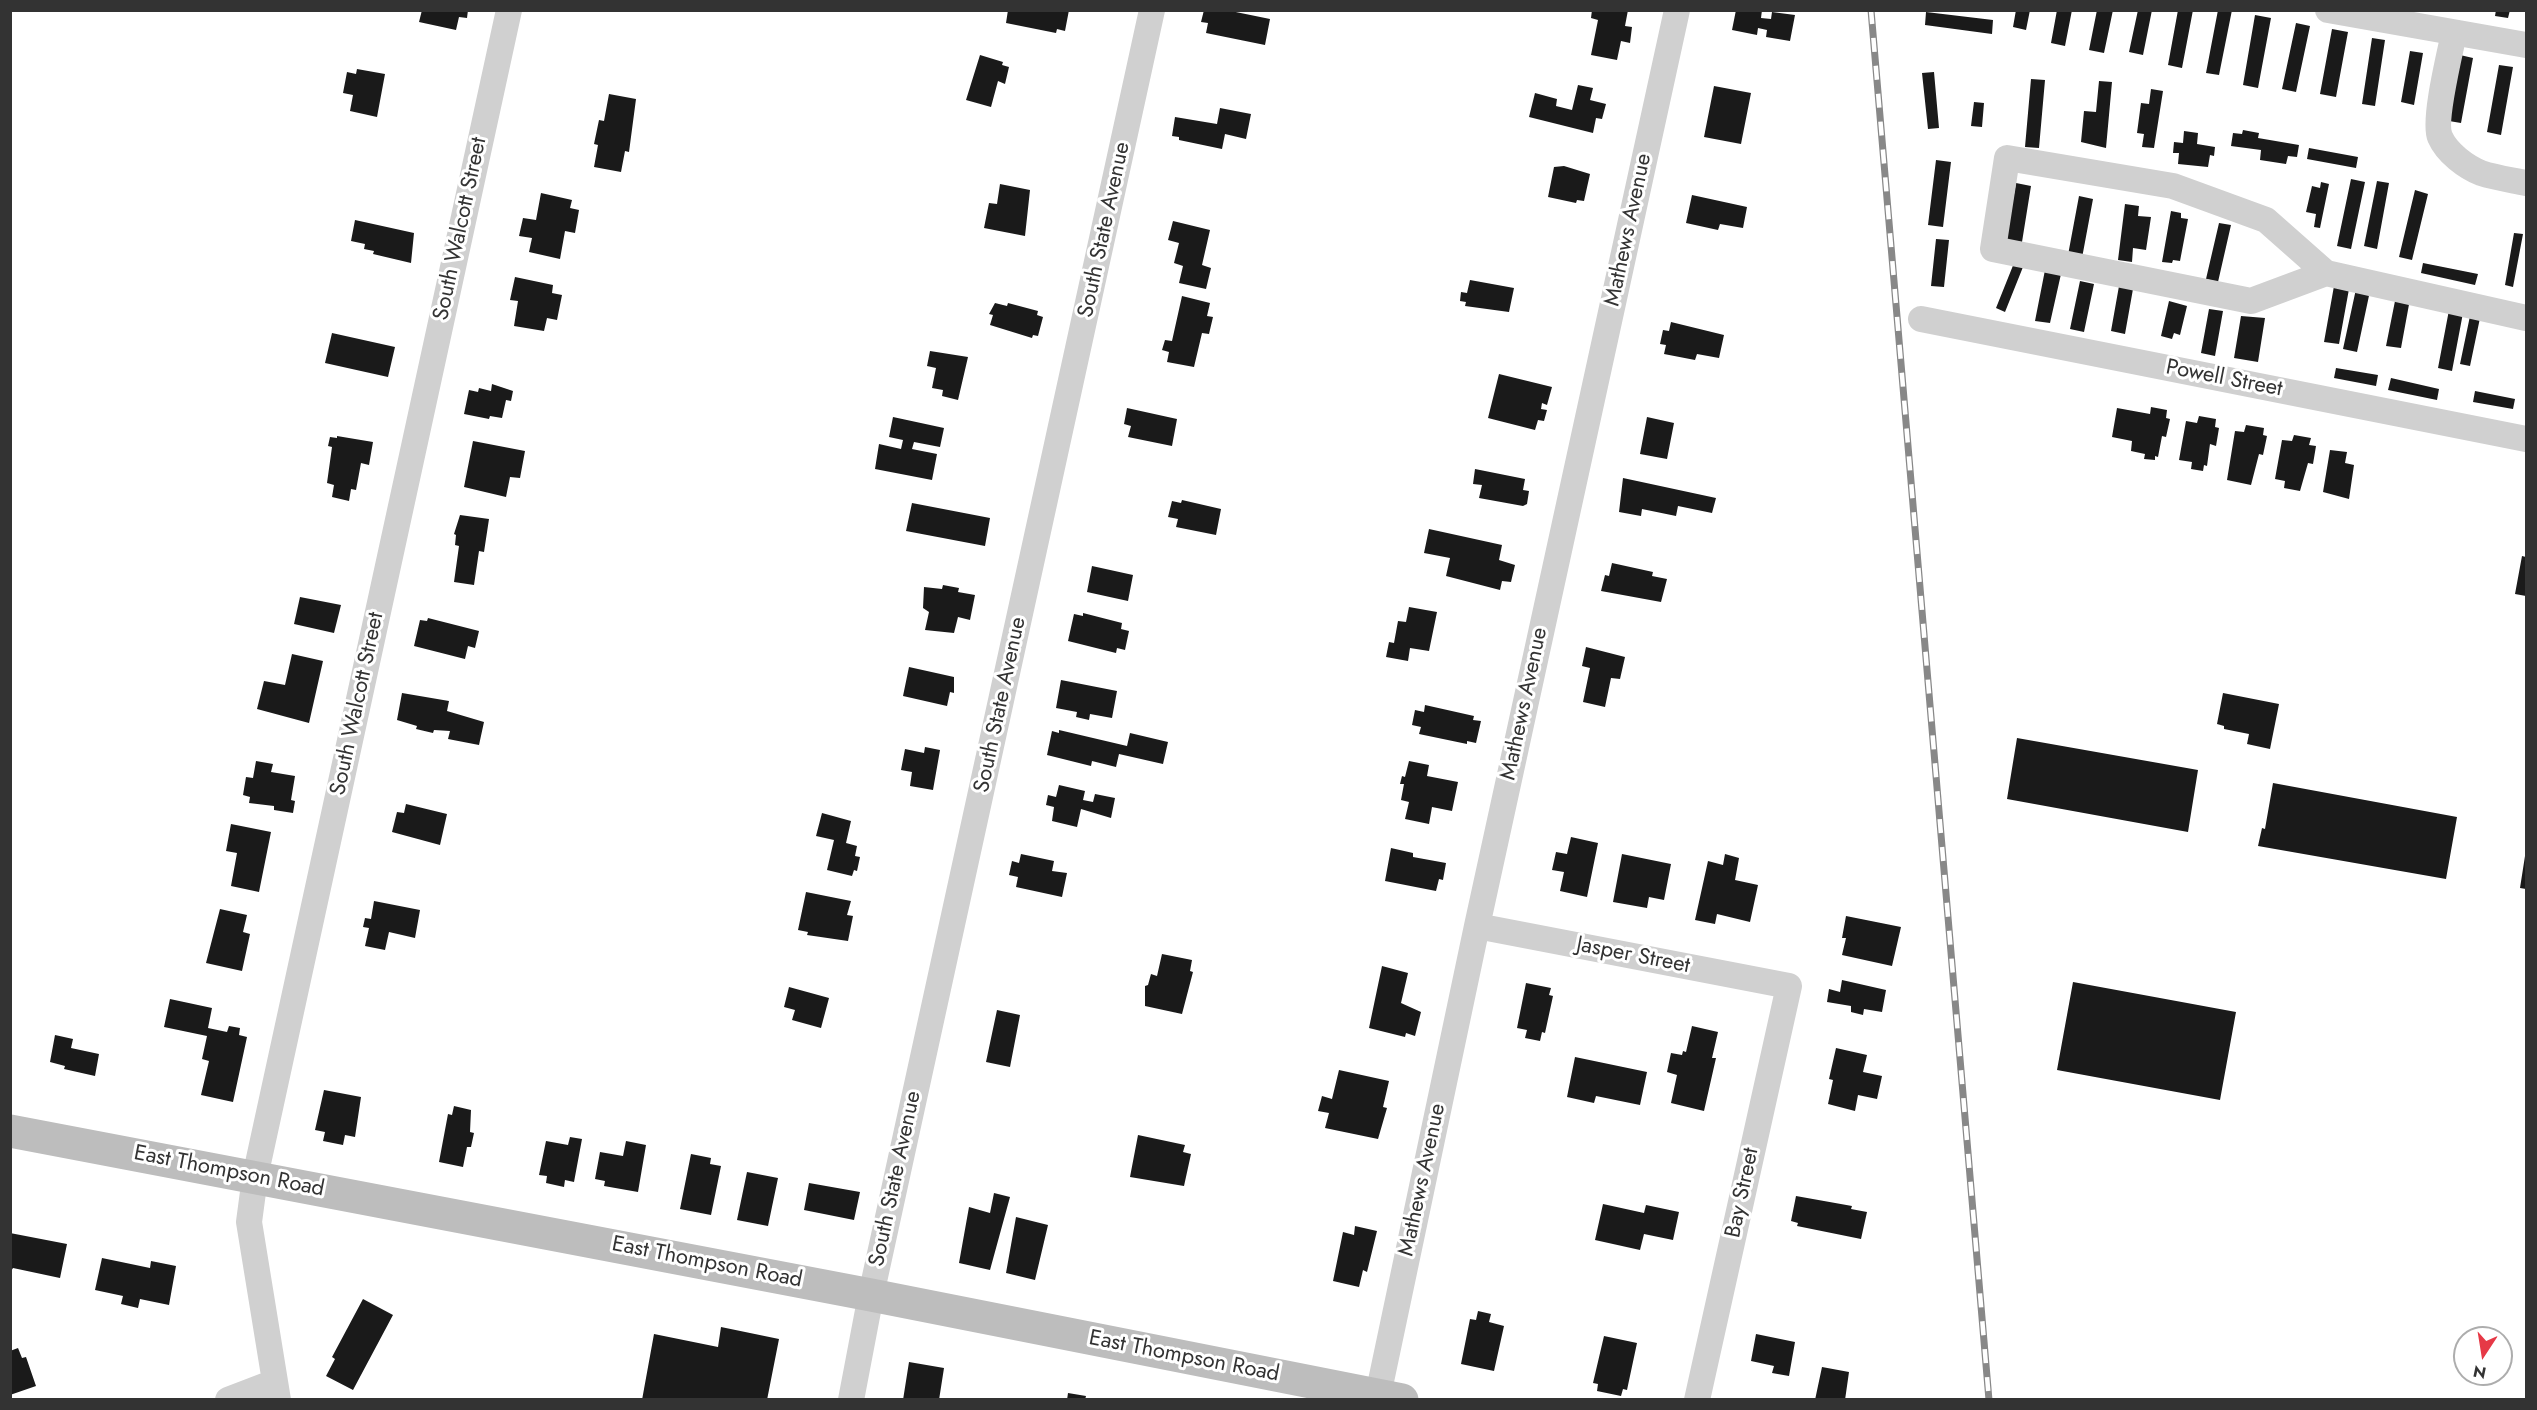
<!DOCTYPE html>
<html>
<head>
<meta charset="utf-8">
<style>
  body { margin:0 }
  #map { position:relative; width:2537px; height:1410px; overflow:hidden; background:#fff; font-family:Jost,sans-serif }
  canvas { display:block }
  .frame { position:absolute; inset:0; border:12px solid #333; pointer-events:none }
  .north { position:absolute; left:2453px; top:1326px; width:60px; height:60px; box-sizing:border-box; background:#fff; border:2px solid #adadad; border-radius:50%; rotate:192deg; font-size:16px; font-weight:700; line-height:24px; text-align:center; color:#333 }
  .north::after { content:''; display:block; margin:auto; width:21px; height:27px; background:#e63946; clip-path:polygon(50% 0,100% 100%,50% 72%,0 100%) }
</style>
</head>
<body>
<div id="map">
<canvas width="2537" height="1410"></canvas>
<div class="frame"></div>
<div class="north">N</div>
</div>
<script>
const context = document.querySelector('canvas').getContext('2d');
context.lineJoin = 'round';
function fillPath(path, color) {
  context.fillStyle = color;
  context.fill(path, 'evenodd');
}
function trace(path, color, width, dash) {
  context.strokeStyle = color;
  context.lineWidth = width;
  context.lineCap = dash ? 'butt' : 'round';
  context.setLineDash(dash || []);
  context.stroke(path);
}
function write(font, color, halo, rows, align = 'center') {
  context.font = font + ' Jost,sans-serif';
  context.lineWidth = 6;
  context.setLineDash([]);
  context.textBaseline = 'middle';
  context.strokeStyle = halo;
  context.fillStyle = color;
  for (const [text, x, y, turn = 0] of rows) {
    context.save();
    context.translate(x, y);
    context.rotate((+turn || 0) * Math.PI / 180);
    context.textAlign = isNaN(turn) ? turn : align;
    if (halo) context.strokeText(text, 0, 0);
    context.fillText(text, 0, 0);
    context.restore();
  }
}
const building = new Path2D(`
  M422,10H468L467,18L459,17L456,30L419,22Z
  M1008,10H1069L1065,31L1057,29L1056,33L1006,23Z
  M1204,10H1226L1270,19L1265,45L1206,33L1208,23L1201,22Z
  M1592,10H1628L1625,26L1632,27L1630,43L1621,41L1617,60L1591,55L1598,20L1591,18Z
  M1736,10H1762L1761,18L1771,19L1772,12L1795,15L1790,41L1766,37L1767,30L1758,28L1757,35L1732,30Z
  M2016,10H2030L2026,30L2013,27Z
  M2057,10H2072L2065,46L2051,43Z
  M2097,10H2113L2104,53L2089,50Z
  M2138,10H2152L2143,55L2129,52Z
  M2178,10H2193L2182,68L2168,65Z
  M2218,10H2232L2219,75L2206,73Z
  M2496,10H2510L2508,18L2495,16Z
  M1926,12L1993,20L1992,34L1925,25Z
  M2255,15L2271,18L2258,88L2243,85Z
  M2296,23L2310,26L2296,92L2282,89Z
  M2332,29L2348,32L2336,97L2320,94Z
  M2372,38L2385,40L2375,106L2362,104Z
  M2410,51L2423,53L2414,105L2401,102Z
  M980,55L1003,62L1002,65L1009,67L1005,84L998,81L991,107L966,100Z
  M2460,55L2473,58L2461,123L2449,121Z
  M2499,65L2513,67L2501,135L2487,132Z
  M357,69L385,74L377,117L350,111L353,95L343,93L347,72L356,74Z
  M1934,72L1939,128L1928,129L1922,73Z
  M2031,79L2045,80L2039,148L2025,147Z
  M2099,81L2112,82L2106,148L2081,142L2084,111L2096,112Z
  M1578,85L1593,88L1590,100L1606,104L1602,119L1596,118L1593,133L1529,117L1535,93L1557,99L1556,106L1572,110Z
  M1714,86L1751,93L1741,144L1704,137Z
  M2151,89L2163,91L2154,148L2142,147L2144,134L2137,133L2141,103L2149,104Z
  M609,94L636,99L629,152L625,151L621,172L594,167L598,145L594,144L599,120L604,121Z
  M1974,102L1984,103L1982,127L1971,126Z
  M1220,108L1251,114L1246,139L1225,134L1222,149L1179,140V137L1172,136L1175,117L1217,124Z
  M2243,130L2259,133L2258,138L2299,145L2297,157L2288,156L2286,164L2260,160L2261,150L2231,146L2233,133L2242,134Z
  M2184,131L2198,133L2197,144L2215,147L2214,156L2210,155L2208,167L2178,164L2179,153H2173L2174,142L2183,143Z
  M2309,148L2358,157L2356,168L2307,159Z
  M1936,160L1951,162L1943,227L1928,225Z
  M1564,166L1590,174L1584,201L1577,200L1576,203L1548,197L1554,167Z
  M2351,179L2365,182L2351,249L2337,246Z
  M2377,181L2389,183L2377,249L2364,246Z
  M2321,182L2329,184L2320,228L2314,227L2316,214L2306,212L2312,186L2320,188Z
  M2016,183L2031,186L2022,242L2006,240Z
  M1000,184L1030,190L1025,236L984,228L989,203L997,204Z
  M2415,190L2428,194L2412,260L2399,257Z
  M541,193L572,200L570,208L579,210L575,233L565,231L560,259L529,252L532,238L519,236L523,218L536,220Z
  M1692,195L1747,207L1743,228L1720,224L1718,230L1686,223Z
  M2079,196L2093,199L2082,258L2068,255Z
  M2125,204L2139,206L2138,216L2151,217L2146,250L2133,248L2132,262L2118,260Z
  M2171,211L2181,213V218L2188,219L2180,261L2173,260L2172,263L2162,262Z
  M355,220L414,233L411,263L373,254L374,251L364,249L365,244L351,241Z
  M1173,221L1210,230L1202,265L1211,268L1206,289L1179,283L1183,266L1174,263L1179,243L1168,240Z
  M2219,223L2231,225L2218,282L2206,279Z
  M2514,233L2523,234L2513,287L2505,285Z
  M1936,239L1949,240L1944,287L1931,286Z
  M2014,263L2023,267L2005,312L1996,308Z
  M2423,263L2478,274L2475,285L2421,273Z
  M2045,270L2061,274L2050,323L2035,321Z
  M515,277L553,285L552,293L562,295L557,320L547,318L544,331L514,326L518,301L510,300Z
  M1470,280L1514,288L1509,312L1465,306L1466,302L1460,301L1461,292L1467,293Z
  M2080,281L2094,284L2084,332L2070,329Z
  M2119,286L2133,289L2125,334L2111,331Z
  M2334,286L2349,289L2339,344L2324,342Z
  M2356,289L2370,291L2357,352L2343,349Z
  M1182,296L1210,303L1207,316L1213,317L1209,334L1202,333L1194,367L1167,362L1169,352L1162,350L1165,340L1172,341Z
  M2396,296L2410,299L2401,348L2386,346Z
  M2169,301L2187,306L2180,335L2174,333L2172,339L2161,336Z
  M995,303L1007,306L1008,303L1038,311L1037,315L1043,317L1038,336L1033,335L1032,338L990,325L993,315L989,314Z
  M2209,309L2223,311L2215,356L2201,353Z
  M2449,310L2463,313L2452,371L2438,368Z
  M2241,316L2265,318L2258,362L2234,358Z
  M2470,316L2480,318L2470,366L2460,364Z
  M1671,322L1724,335L1719,358L1697,354L1695,360L1664,354L1666,345L1660,344L1663,330L1669,331Z
  M332,333L395,347L388,377L325,363Z
  M930,351L968,357L958,400L942,396L943,390L932,388L936,368L927,366Z
  M2336,368L2378,375L2376,386L2334,378Z
  M1499,374L1552,387L1547,405L1542,403L1541,409L1547,410L1544,421L1538,420L1535,430L1488,418Z
  M2391,378L2439,389L2437,400L2388,390Z
  M492,384L513,391L511,401L506,400L502,418L490,416L489,419L464,414L469,390L478,392L479,388L491,391Z
  M2475,391L2515,399L2513,409L2473,402Z
  M2151,407L2167,410L2166,418L2170,419L2166,437L2162,436L2158,457L2155,456V460L2144,459L2145,454L2131,451L2132,441L2112,437L2117,408L2150,414Z
  M1127,408L1177,419L1172,446L1128,437L1131,426L1124,424Z
  M2199,416L2216,419L2215,427L2219,428L2216,446L2210,444L2207,466L2204,465L2203,471L2191,469L2192,462L2179,460L2186,421L2197,423Z
  M893,417L944,428L940,447L914,442L912,449L937,454L932,480L875,469L879,444L901,449L903,440L889,437Z
  M1647,417L1674,423L1667,459L1640,454Z
  M2246,425L2264,428L2263,435L2267,436L2263,455L2259,454L2251,485L2227,480L2235,431L2244,432Z
  M2294,435L2311,438L2309,445L2316,446L2313,464L2308,463L2300,491L2284,488L2285,481L2275,479L2282,440L2292,441Z
  M337,436L373,442L369,465L361,463L356,490L351,489L349,501L332,497L334,485L327,483L332,447L328,446L330,437L337,438Z
  M473,441L525,451L520,478L510,477L506,497L464,487Z
  M2330,450L2347,452L2345,463L2354,465L2349,499L2323,492Z
  M1475,469L1525,479L1523,490L1529,491L1527,504L1523,506L1479,498L1482,485L1473,484Z
  M1623,478L1716,498L1712,513L1678,506L1676,516L1642,509L1641,516L1619,512Z
  M1182,500L1221,509L1216,535L1176,527L1178,519L1168,517L1172,501L1181,503Z
  M912,503L990,518L985,546L906,531Z
  M460,515L489,519L484,552L479,551L474,585L454,582L459,546L455,545L456,535L454,534Z
  M1429,529L1502,545L1499,560L1515,565L1511,582L1502,581L1500,590L1446,576L1450,558L1424,553Z
  M2522,556L2526,557V596L2515,594Z
  M1612,563L1653,572L1652,576L1667,579L1661,602L1601,591L1605,575L1609,576Z
  M1092,566L1133,575L1128,601L1087,592Z
  M943,585L959,588L958,592L975,595L970,620L958,617L954,633L925,630L929,612L923,608L924,587L942,589Z
  M300,597L341,605L334,633L294,624Z
  M1409,607L1437,612L1429,651L1410,648L1408,661L1386,657L1389,642L1394,643L1398,621L1406,622Z
  M1083,613L1122,623L1121,629L1129,631L1125,650L1117,648L1116,653L1068,641L1074,614L1083,616Z
  M428,618L479,631L475,648L468,646L465,659L414,646L420,620L427,621Z
  M1586,647L1625,657L1620,679L1611,678L1605,707L1583,702L1590,668L1582,666Z
  M292,654L323,661L309,723L257,709L264,681L285,685Z
  M909,667L954,677V693L950,692L947,706L903,696Z
  M1061,680L1117,691L1112,718L1090,714L1089,720L1076,717L1077,712L1056,708Z
  M402,693L449,701L447,711L484,722L479,745L448,739L450,731L434,730L433,733L416,729L417,726L397,720Z
  M2223,693L2279,704L2270,749L2247,744L2249,734L2224,729V726L2217,724Z
  M1425,705L1474,716L1473,720L1481,721L1476,743L1467,741V744L1419,734L1421,727L1412,725L1415,710L1424,712Z
  M1059,730L1127,746L1130,733L1168,742L1163,764L1119,754L1116,767L1092,761L1091,766L1047,755L1052,731L1059,733Z
  M2017,738L2198,770L2188,832L2007,799Z
  M925,747L940,750L933,790L910,786L912,772L901,770L905,749L924,753Z
  M256,761L273,764L271,772L295,776L291,800L295,801L293,813L274,810V806L249,803L250,797L243,795L246,777L253,778Z
  M1409,761L1429,765L1427,776L1458,782L1452,811L1432,807L1429,824L1405,819L1409,802L1401,800L1404,784H1400L1402,776L1405,777Z
  M2273,783L2457,817L2446,879L2258,846L2262,828L2265,829Z
  M1059,785L1085,791L1083,800L1093,802L1095,794L1115,798L1111,818L1081,809L1077,827L1052,821L1054,807L1046,805L1048,795L1056,797Z
  M406,804L447,814L440,845L392,832L397,812L404,813Z
  M822,813L851,821L846,843L857,846L855,856L860,857L857,871L854,870L852,876L827,870L834,840L816,836Z
  M231,824L271,832L259,892L231,886L237,853L226,851Z
  M1571,837L1598,843L1587,897L1560,891L1564,872L1552,870L1556,852L1567,854Z
  M1391,848L1413,853V857L1446,863L1443,880L1439,879L1436,891L1385,881Z
  M1021,854L1054,861L1052,871L1067,873L1062,897L1016,887L1018,877L1009,875L1012,861L1019,863Z
  M1622,854L1671,864L1664,900L1649,897L1647,908L1613,902Z
  M1725,854L1739,858L1735,880L1758,885L1750,922L1717,914L1715,924L1695,920L1708,861L1723,865Z
  M2525,856H2526V889L2520,888Z
  M806,892L851,901L847,915L853,916L848,941L807,935L808,932L798,930Z
  M374,901L420,910L415,938L389,932L385,950L365,946L369,928L363,927L365,918L371,919Z
  M220,909L247,915L243,932L250,934L242,971L206,963Z
  M1846,916L1901,927L1892,966L1842,955L1846,938H1842Z
  M1162,954L1192,960L1190,971L1193,972L1182,1014L1145,1006V986L1148,985L1151,974L1157,976Z
  M1382,966L1408,973L1401,1003L1421,1012L1415,1036L1406,1033L1405,1037L1369,1028Z
  M1842,980L1886,990L1882,1012L1864,1009L1863,1015L1851,1012V1006L1827,1002L1829,989L1840,992Z
  M2073,982L2236,1012L2220,1100L2057,1070Z
  M1526,983L1551,988L1549,995L1553,996L1545,1033L1542,1032L1540,1041L1525,1038L1527,1030L1517,1028Z
  M789,987L829,998L821,1028L792,1020L795,1010L784,1007Z
  M170,999L212,1008L208,1028L227,1032L229,1026L240,1028L239,1035L247,1037L233,1102L201,1095L209,1061L202,1059L207,1036L164,1027Z
  M997,1010L1020,1015L1010,1067L986,1062Z
  M1692,1026L1718,1032L1712,1058H1716L1704,1111L1671,1103L1677,1075L1667,1072L1671,1053L1682,1055L1683,1051L1686,1052Z
  M55,1035L73,1039L71,1048L99,1054L95,1076L64,1069L65,1066L50,1062Z
  M1836,1048L1867,1055L1863,1072L1882,1076L1877,1099L1858,1095L1855,1111L1828,1104L1833,1080L1829,1079Z
  M1575,1057L1647,1072L1640,1105L1596,1096L1594,1103L1567,1097Z
  M1339,1070L1389,1081L1383,1107L1387,1108L1378,1139L1325,1128L1329,1113L1318,1111L1322,1096L1332,1099Z
  M324,1090L361,1097L355,1137L345,1135L343,1145L323,1141L325,1132L315,1130Z
  M454,1106L471,1110L470,1132L474,1133L471,1147H467L463,1167L439,1162L448,1114L452,1115Z
  M1138,1135L1185,1145L1183,1152L1191,1154L1184,1186L1130,1177Z
  M570,1137L582,1139L574,1182L565,1180L564,1187L546,1183L547,1176L539,1175L546,1141L568,1145Z
  M626,1141L646,1145L638,1192L604,1186L605,1181L595,1179L600,1152L623,1156Z
  M691,1154L711,1158L710,1164L721,1166L711,1215L680,1209Z
  M747,1172L778,1178L768,1226L737,1220Z
  M809,1183L860,1192L854,1220L804,1210Z
  M994,1193L1010,1197L990,1270L959,1263L969,1207L990,1213Z
  M1796,1196L1852,1206L1851,1209L1867,1212L1861,1239L1797,1226L1798,1223L1791,1221Z
  M1603,1204L1644,1213L1646,1205L1679,1212L1673,1240L1644,1234L1640,1250L1595,1240Z
  M1016,1217L1048,1225L1035,1280L1006,1273Z
  M1355,1226L1377,1231L1367,1272L1363,1270L1359,1287L1333,1281L1343,1232L1354,1235Z
  M10,1233L67,1244L60,1278L13,1268L10,1273Z
  M102,1258L150,1268L151,1261L176,1266L169,1305L140,1299L138,1308L121,1304L123,1296L95,1290Z
  M363,1299L393,1315L353,1390L326,1376L335,1359L332,1357Z
  M1478,1311L1491,1314L1489,1322L1504,1326L1494,1371L1461,1364L1470,1319L1476,1320Z
  M721,1327L779,1339L767,1400H642L654,1334L718,1347Z
  M1756,1334L1795,1342L1789,1376L1772,1373L1774,1366L1751,1361Z
  M1604,1336L1637,1343L1627,1390L1623,1389L1621,1396L1597,1391L1598,1384L1593,1383Z
  M18,1348L22,1358L26,1357L36,1386L10,1395V1351Z
  M909,1362L944,1368L939,1400H903Z
  M1822,1367L1849,1372L1845,1400H1815Z
  M1068,1393L1086,1396L1085,1400H1067Z`);
const minor = new Path2D(`
  M2328,10L2526,45
  M2454,33C2450,53 2433,121 2440,137C2447,153 2466,167 2481,173C2496,178 2512,180 2526,183
  M2326,273L2251,301L1993,249L2007,158L2173,186L2266,220L2326,273L2526,318
  M1921,319L2526,439
  M1477,926L1789,986L1697,1400
  M228,1400L275,1382
  M278,1400L249,1222L255,1177L509,10
  M851,1400L871,1295L1152,10
  M1377,1400L1477,926L1677,10`);
const secondary = new Path2D(`
  M10,1131L871,1295L1402,1400`);
const rail = new Path2D(`
  M1871,10L1989,1400`);
const streetNames = [
  ["South Walcott Street",461,229,-78],
  ["South State Avenue",1105,230,-78],
  ["Mathews Avenue",1629,230,-78],
  ["Powell Street",2224,379,11],
  ["South Walcott Street",358,704,-78],
  ["Mathews Avenue",1525,704,-78],
  ["South State Avenue",1001,705,-78],
  ["Jasper Street",1633,956,11],
  ["East Thompson Road",229,1172,11],
  ["South State Avenue",896,1179,-78],
  ["Mathews Avenue",1423,1180,-78],
  ["Bay Street",1743,1193,-78],
  ["East Thompson Road",707,1263,11],
  ["East Thompson Road",1184,1357,11]
];
fillPath(building, '#1a1a1a');
trace(minor, '#d0d0d0', 26);
trace(secondary, '#bdbdbd', 33);
trace(rail, '#888', 7);
trace(rail, '#fff', 4.5, [14]);
write('22px', '#333', '#fff', streetNames);
</script>
</body>
</html>
